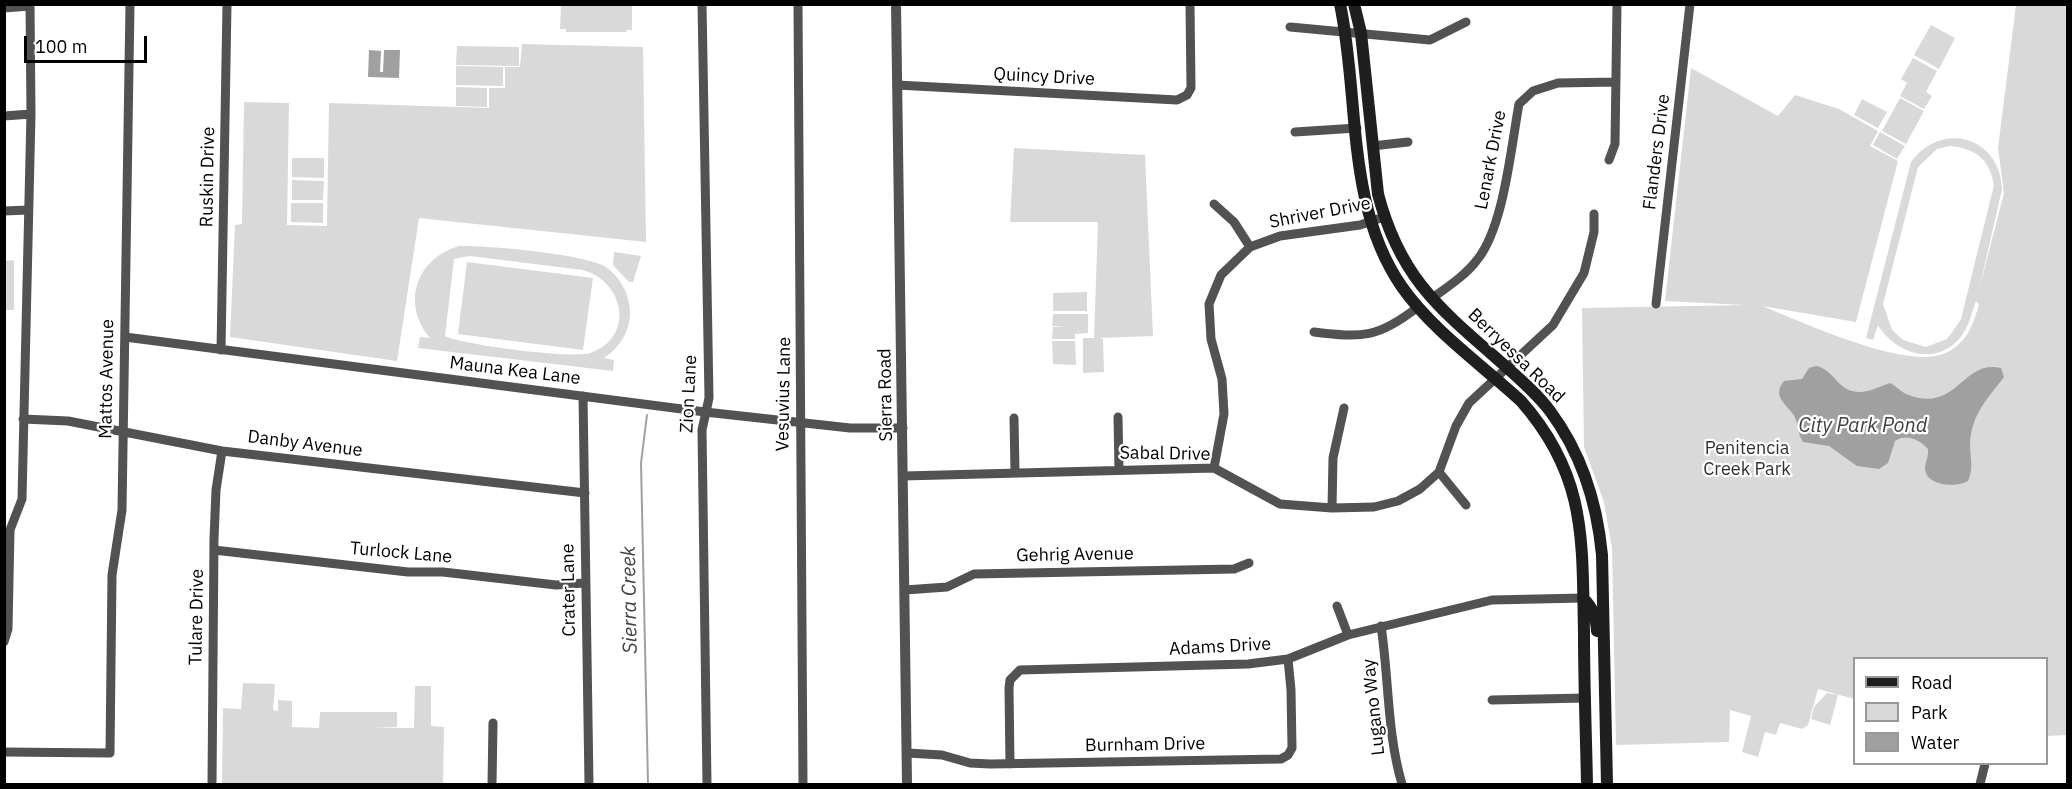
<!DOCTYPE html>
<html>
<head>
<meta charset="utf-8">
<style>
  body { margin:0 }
  #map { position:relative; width:2072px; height:789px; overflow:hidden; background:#fff; font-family:"IBM Plex Sans",sans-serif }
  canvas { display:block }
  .frame { position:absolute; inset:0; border:6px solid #000; pointer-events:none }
  .legend { position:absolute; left:1853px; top:657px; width:195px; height:108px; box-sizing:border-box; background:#fff; border:2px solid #999; margin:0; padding:8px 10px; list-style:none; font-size:18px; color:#000 }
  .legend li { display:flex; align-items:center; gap:12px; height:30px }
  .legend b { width:30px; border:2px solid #999 }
  .scale { position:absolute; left:24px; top:36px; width:123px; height:27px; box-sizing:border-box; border:3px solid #000; border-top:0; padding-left:8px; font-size:18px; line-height:21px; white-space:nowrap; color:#000; -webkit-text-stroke:4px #fff; paint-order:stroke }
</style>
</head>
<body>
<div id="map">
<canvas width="2072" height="789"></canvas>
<div class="frame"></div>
<ul class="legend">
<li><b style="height:8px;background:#1f1f1f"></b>Road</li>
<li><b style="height:16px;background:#d9d9d9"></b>Park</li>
<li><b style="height:16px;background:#a0a0a0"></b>Water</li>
</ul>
<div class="scale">100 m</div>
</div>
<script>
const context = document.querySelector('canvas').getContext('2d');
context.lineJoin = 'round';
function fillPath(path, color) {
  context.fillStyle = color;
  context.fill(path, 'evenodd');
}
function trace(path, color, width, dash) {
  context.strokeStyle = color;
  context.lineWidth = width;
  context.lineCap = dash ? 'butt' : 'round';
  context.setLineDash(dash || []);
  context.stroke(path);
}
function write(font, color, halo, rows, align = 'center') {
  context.font = font + ' "IBM Plex Sans",sans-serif';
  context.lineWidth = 4.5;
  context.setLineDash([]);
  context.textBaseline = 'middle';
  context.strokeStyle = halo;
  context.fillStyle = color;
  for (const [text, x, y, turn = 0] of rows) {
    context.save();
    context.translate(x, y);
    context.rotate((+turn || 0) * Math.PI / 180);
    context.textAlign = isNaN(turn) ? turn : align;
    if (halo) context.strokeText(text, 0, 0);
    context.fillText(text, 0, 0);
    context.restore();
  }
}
const green = new Path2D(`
  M561,5H632V30H627L626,32H566V29H560Z
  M2016,5H2067V735L2047,736L2046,658H1854V699L1818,689L1808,725L1802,729L1780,723L1776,735L1765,732L1758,757L1742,752L1751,716L1730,710L1729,742L1616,745L1612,549L1604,502L1584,447L1582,308L1746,305L1665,301L1691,68L1778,116L1795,95L1839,109L1878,131L1870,146L1898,161L1856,322L1762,306C1802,322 1904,369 1943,354C1966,345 1973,326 1979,304L1976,301C1971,314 1969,329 1958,340C1933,367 1894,352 1878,325L1873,340L1866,338L1911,162C1942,120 2000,137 2002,189L1979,290L2004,193L1998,148ZM1950,146C1976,148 1990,160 1994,185L1961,319L1953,331L1947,339L1926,347L1903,340L1892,330L1883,304L1918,167L1937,149Z
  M1931,25L1955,38L1939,69L1914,55Z
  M522,44L643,47L646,242L419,218L397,361L230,337L235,225L242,224L244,102L289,103L287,225L327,226L329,103L489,108V88H505V67H520Z
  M457,46L519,47V66L456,65Z
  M1913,58L1937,71L1926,92L1932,96L1924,109L1900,96L1907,83L1901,79Z
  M456,66L503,67V86L456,85Z
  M456,87L487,88V107L456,106Z
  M1900,98L1924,111L1906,144L1882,131Z
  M1862,99L1887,112L1878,128L1854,115Z
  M1880,132L1905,146L1897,159L1873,145Z
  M1014,148L1145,155L1153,336L1099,338L1103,339L1104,372L1083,373V338H1094L1098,222H1010Z
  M292,158H324V178L292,177Z
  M292,180L324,181L323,200H292Z
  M291,203H323V223L291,222Z
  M459,246C485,245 584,254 604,266C620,276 630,294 630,313C630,332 619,348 604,358L614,360L613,371L418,348L420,337L430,338C401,303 416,259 459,246ZM470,256L583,270C625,282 635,338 590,353C572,359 463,345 445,336L454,259Z
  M614,252L641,256L633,282H629L613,265Z
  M14,260V310H5V261Z
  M467,262L593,278L583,350L458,334Z
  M1087,292V311H1053V293Z
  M1053,314H1088V333L1075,334V339H1052L1053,327H1069L1052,326Z
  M1052,341H1075L1076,365L1053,364Z
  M243,683L275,684L273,710L278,711V700L292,701V727L319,728L320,712H397V727L374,728H414L415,686H431V726L444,727L443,784H222L223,708L241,709Z
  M1827,693L1838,695L1830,725L1811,719L1814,707Z`);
const water = new Path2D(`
  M369,50L381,51L380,72H383L384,50H400L399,78L368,77Z
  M1816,366C1834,369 1837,391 1858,392C1868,393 1881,386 1890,383C1896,386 1900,391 1906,394C1958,415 1961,359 2001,368L2004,377C1988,398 1971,415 1970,444C1970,458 1974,468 1968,481C1957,488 1926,486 1925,469C1925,462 1929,457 1928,449C1920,440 1906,433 1895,441L1888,463L1879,469L1857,466L1829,446L1803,442C1797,434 1799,422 1793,414C1785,403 1772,396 1784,381L1802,379L1809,368Z`);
const stream = new Path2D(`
  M647,415L641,463L648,784`);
const minor = new Path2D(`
  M702,4L709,398L702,430L707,784
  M798,4L803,784
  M4,8L30,6
  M1290,27L1430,40L1466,22
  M897,85L1177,100L1187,95L1191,88L1190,4
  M4,116L31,114
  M1295,132L1357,128
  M1372,146L1408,142
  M1609,160L1615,144L1617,4
  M1214,204L1234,222L1250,247
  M4,211L28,210
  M1431,299C1446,288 1466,275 1477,260C1504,227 1511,147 1519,104L1533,91L1558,83L1615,82
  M1656,304L1690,4
  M1314,332C1363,338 1378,338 1418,307
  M125,337L705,412L850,428H903
  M221,350L227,4
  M583,396L589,784
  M1118,417L1119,470
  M1014,418L1015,472
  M23,419L68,421L222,451L585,493
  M1214,468L1224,414L1222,379L1211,339L1209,304L1221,275L1250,247L1280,236L1360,225L1384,217
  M1439,472L1466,505
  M903,476L1214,468L1280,504L1332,508L1374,507L1398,501L1420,489L1439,472L1456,426L1469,403L1553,325L1584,273L1594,232V214
  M1332,508L1333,458L1344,408
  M214,550L408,572H443L556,585L584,583
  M905,590L947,587L974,574L1234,569L1249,563
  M1337,606L1348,635
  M1381,626C1389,678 1387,734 1402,784
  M4,642L8,629L10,530L22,499L31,114L30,4
  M1492,700L1585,698
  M4,752L110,753L112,575L122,510L130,4
  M907,753L942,755L970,763L990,764L1281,759L1288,755L1292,748L1291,690L1288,659
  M1010,764L1009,688L1010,680L1020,670L1248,664L1288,659L1348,635L1492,600L1583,598
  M212,784L214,539L216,490L222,451
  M492,784L493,723
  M1980,784L1985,764`);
const tertiary = new Path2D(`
  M896,4L907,784`);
const secondary = new Path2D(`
  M1340,4C1360,98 1345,205 1402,287C1433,331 1482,365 1521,401C1587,476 1582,539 1584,633C1584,684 1586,734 1587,784
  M1354,4L1361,33L1378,194C1399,274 1435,305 1495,357C1514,374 1535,391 1550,411C1582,454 1597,502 1602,555L1607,784
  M1583,598C1593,608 1596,617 1597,631`);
const streetNames = [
  ["Quincy Drive",1044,77,3],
  ["Flanders Drive",1657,152,-83],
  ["Lenark Drive",1491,160,-79],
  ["Ruskin Drive",208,177,-89],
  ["Shriver Drive",1320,213,-11],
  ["Berryessa Road",1516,356,44],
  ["Mauna Kea Lane",515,371,7],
  ["Mattos Avenue",107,379,-89],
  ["Zion Lane",689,394,-87],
  ["Vesuvius Lane",784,394,-89],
  ["Sierra Road",886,395,-91],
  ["Danby Avenue",305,444,7],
  ["Sabal Drive",1165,454,1],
  ["Turlock Lane",401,553,5],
  ["Gehrig Avenue",1075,555,-1],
  ["Crater Lane",569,590,-91],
  ["Tulare Drive",197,617,-89],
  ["Adams Drive",1220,647,-3],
  ["Lugano Way",1374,707,-96],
  ["Burnham Drive",1145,745,-1]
];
const parkNames = [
  ["Penitencia",1747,449],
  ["Creek Park",1747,470]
];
const waterNames = [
  ["City Park Pond",1863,426],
  ["Sierra Creek",630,600,-91]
];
fillPath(green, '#d9d9d9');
fillPath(water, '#a0a0a0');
trace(stream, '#a0a0a0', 2);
trace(minor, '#525252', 9);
trace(tertiary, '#525252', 10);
trace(secondary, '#1f1f1f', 12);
write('18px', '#000', '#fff', streetNames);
write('18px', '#303030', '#fff', parkNames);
write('italic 20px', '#414141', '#fff', waterNames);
</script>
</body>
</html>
